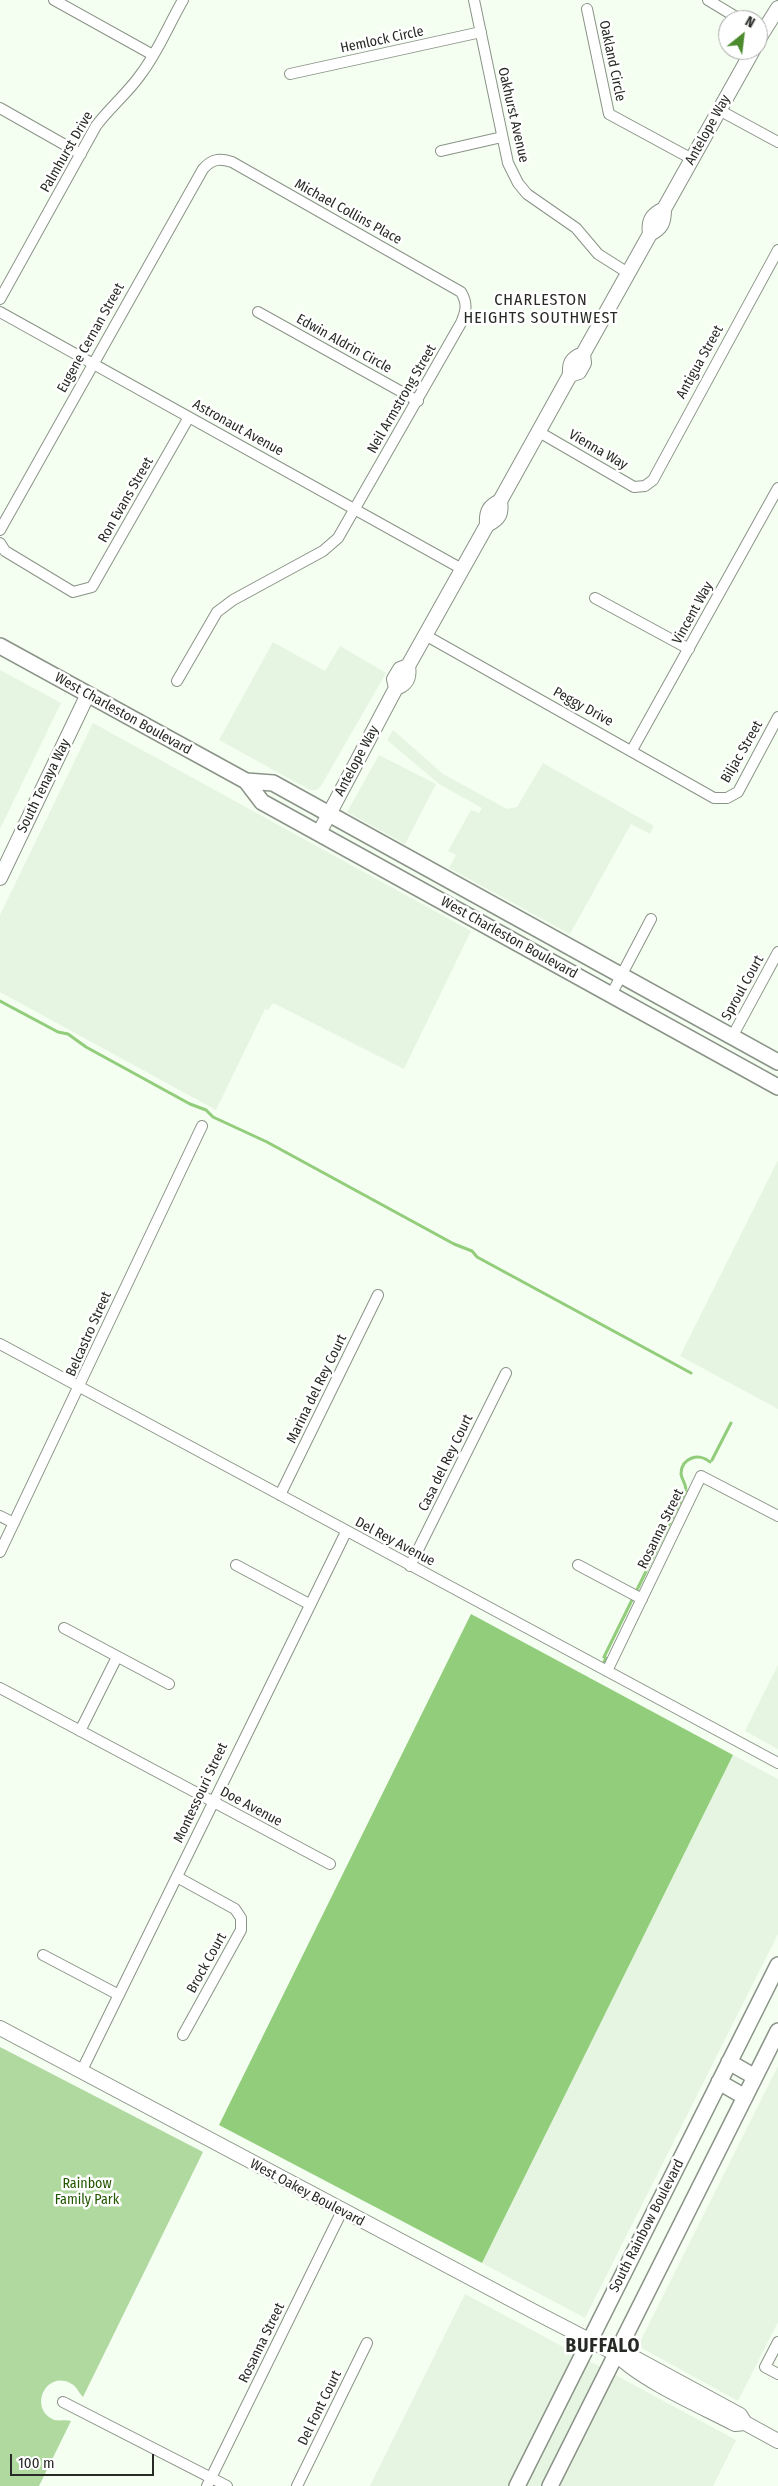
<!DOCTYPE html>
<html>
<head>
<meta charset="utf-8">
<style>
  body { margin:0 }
  #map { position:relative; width:778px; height:2486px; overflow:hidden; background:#f4fef1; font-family:"Fira Sans Condensed",sans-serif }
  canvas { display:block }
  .north { position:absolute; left:718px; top:10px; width:50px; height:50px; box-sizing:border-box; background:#fff; border:1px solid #a9aaa8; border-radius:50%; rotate:29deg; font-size:14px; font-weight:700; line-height:20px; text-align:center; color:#272a25 }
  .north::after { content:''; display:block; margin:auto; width:18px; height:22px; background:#4b8b2d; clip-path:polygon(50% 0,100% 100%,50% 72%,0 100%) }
  .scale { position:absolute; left:10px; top:2454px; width:144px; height:22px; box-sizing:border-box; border:2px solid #272a25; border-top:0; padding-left:6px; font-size:15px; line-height:18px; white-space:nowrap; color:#272a25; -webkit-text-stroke:4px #fff; paint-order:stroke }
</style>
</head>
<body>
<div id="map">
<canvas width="778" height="2486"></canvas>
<div class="north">N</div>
<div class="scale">100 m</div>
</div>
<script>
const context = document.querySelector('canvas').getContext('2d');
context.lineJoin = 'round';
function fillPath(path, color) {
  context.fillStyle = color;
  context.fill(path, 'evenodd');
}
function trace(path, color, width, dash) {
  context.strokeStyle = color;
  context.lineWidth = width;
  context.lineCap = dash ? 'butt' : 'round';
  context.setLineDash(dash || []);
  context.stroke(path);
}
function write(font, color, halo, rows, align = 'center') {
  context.font = font + ' "Fira Sans Condensed",sans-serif';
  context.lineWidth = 5;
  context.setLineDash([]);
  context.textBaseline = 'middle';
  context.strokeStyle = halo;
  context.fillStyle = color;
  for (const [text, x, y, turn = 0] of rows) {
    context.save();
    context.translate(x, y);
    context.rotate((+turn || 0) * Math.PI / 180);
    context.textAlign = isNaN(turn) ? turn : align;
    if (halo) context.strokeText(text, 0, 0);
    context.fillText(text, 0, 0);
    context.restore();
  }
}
const built = new Path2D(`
  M273,642L325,671L340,646L386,673L321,786L317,790H310L219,740Z
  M0,670L61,703L0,829Z
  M93,723L471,931L404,1069L273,1003L268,1010L265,1009L216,1110L0,992V915Z
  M393,730L443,774L507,809L517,807L543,763L654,826L650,834L631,824L570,934L449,868L456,855L448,851L471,810L479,813L482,808L439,784L387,740Z
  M379,755L436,784L405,844L347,812Z
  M778,1160V1409L680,1356Z
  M778,1665V1749L745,1731Z
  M733,1755L778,1779V1934L585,2318L482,2263Z
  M778,2066V2322L738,2401L638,2346Z
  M465,2294L736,2440L713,2486H370Z`);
const green = new Path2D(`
  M0,2047L203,2152L83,2397C78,2392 77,2386 70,2383C46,2371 29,2407 52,2419C58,2422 65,2419 71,2421L39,2486H0Z`);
const water = new Path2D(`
  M471,1614L733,1755L482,2263L219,2125Z`);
const stream = new Path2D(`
  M0,1001L58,1032L68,1034L86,1047L190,1104L206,1110L213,1117L267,1142L454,1244L472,1251L477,1257L691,1373
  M712,1460L731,1423
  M604,1662L606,1658L604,1657L686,1490C686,1484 682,1480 681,1474C681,1458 699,1452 710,1462`);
const street = new Path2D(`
  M54,0L153,55
  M474,0L508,163L518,183L527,194L576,228L598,254L628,273
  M708,0L741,20
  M587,9L609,114L692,159
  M290,74L481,32
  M0,108L81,154
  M719,110L778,142
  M441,151L502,137
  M0,299L96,126C110,107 128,93 141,74C158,52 169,24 183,0
  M0,312L462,569
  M258,312L418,401
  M539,432L634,487L645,486L653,480L778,250
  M0,530L203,169C212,159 219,158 232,162L461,292C468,304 466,311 461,323L338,538L323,551L233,600L217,612L177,681
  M0,543L5,551L73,592L92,587L189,417
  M595,598L689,649
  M425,635L714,798H727L738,792L778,717
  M632,750L778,488
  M611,995L651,919
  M732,1037L778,952
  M0,1344L778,1763
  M280,1495L378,1295
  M0,1516L14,1523
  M0,1552L202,1126
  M236,1565L309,1604
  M578,1565L642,1599
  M410,1566L506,1373
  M64,1628L169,1684
  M607,1671L701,1476L778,1516
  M0,1688L330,1864
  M80,1731L117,1657
  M177,1877L235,1909L241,1918V1930L183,2035
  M43,1955L119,1995
  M81,2072L346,1532
  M778,2342L765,2367L778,2374
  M63,2402L227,2486
  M207,2486L342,2211
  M297,2486L367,2343`);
const secondary = new Path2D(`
  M758,40L778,8
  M650,234C648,220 652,215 664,209
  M570,375L579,372L584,363L583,354L650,234C662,228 664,222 664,209L753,50
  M487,525C499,519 502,514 500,501
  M396,688C407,684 410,678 408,666L487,525C486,512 489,506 500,501L570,375C569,363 572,358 583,354
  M319,833L396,688L394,679L400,669L408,666
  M0,878L88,694
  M0,2028L531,2310L616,2354L633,2357L740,2415L745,2423L778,2441
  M616,2354C642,2381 701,2406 735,2424L745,2423`);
const primary = new Path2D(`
  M0,646L246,781L262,802L778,1087
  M246,781L273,783L778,1062
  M729,2062L755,2077
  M719,2082L745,2097
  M517,2486L778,1965
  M550,2486L778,2031`);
const streetNames = [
  ["Hemlock Circle",382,40,-12],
  ["Oakland Circle",612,61,78],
  ["Oakhurst Avenue",513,115,77],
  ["Antelope Way",708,130,-61],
  ["Palmhurst Drive",67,152,-60],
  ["Michael Collins Place",348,212,29],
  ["Eugene Cernan Street",91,338,-61],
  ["Edwin Aldrin Circle",344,344,29],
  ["Antigua Street",700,362,-61],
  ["Neil Armstrong Street",402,399,-60],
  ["Astronaut Avenue",238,428,29],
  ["Vienna Way",598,450,30],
  ["Ron Evans Street",126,500,-60],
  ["Vincent Way",693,613,-61],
  ["Peggy Drive",583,707,29],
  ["West Charleston Boulevard",123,714,29],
  ["Biljac Street",742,752,-60],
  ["Antelope Way",357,761,-62],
  ["South Tenaya Way",44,786,-64],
  ["West Charleston Boulevard",509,938,29],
  ["Sproul Court",743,988,-61],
  ["Belcastro Street",89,1334,-66],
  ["Marina del Rey Court",317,1389,-64],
  ["Casa del Rey Court",446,1463,-64],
  ["Rosanna Street",661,1529,-64],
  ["Del Rey Avenue",395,1542,28],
  ["Montessouri Street",201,1793,-65],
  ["Doe Avenue",251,1807,28],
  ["Brock Court",207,1963,-61],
  ["West Oakey Boulevard",307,2193,28],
  ["South Rainbow Boulevard",647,2226,-63],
  ["Rosanna Street",262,2343,-64],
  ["Del Font Court",320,2408,-64]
];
const parkNames = [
  ["Rainbow",87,2184],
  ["Family Park",87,2200]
];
const quarterNames = [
  ["CHARLESTON",541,301],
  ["HEIGHTS SOUTHWEST",541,319]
];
const districtNames = [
  ["BUFFALO",603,2347]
];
fillPath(built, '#e6f5e1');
fillPath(green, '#b0d9a0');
fillPath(water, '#92cd7b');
trace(stream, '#92cd7b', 3);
trace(street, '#8a9387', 12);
trace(secondary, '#8a9387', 16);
trace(primary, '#8a9387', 18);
trace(street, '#fff', 10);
trace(secondary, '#fff', 14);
trace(primary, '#fff', 15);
write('14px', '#272a25', '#fff', streetNames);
write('14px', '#215700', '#fff', parkNames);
context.letterSpacing = '1px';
write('16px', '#272a25', '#fff', quarterNames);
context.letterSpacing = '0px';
context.letterSpacing = '1px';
write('bold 19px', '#272a25', '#fff', districtNames);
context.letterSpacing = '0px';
</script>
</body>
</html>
